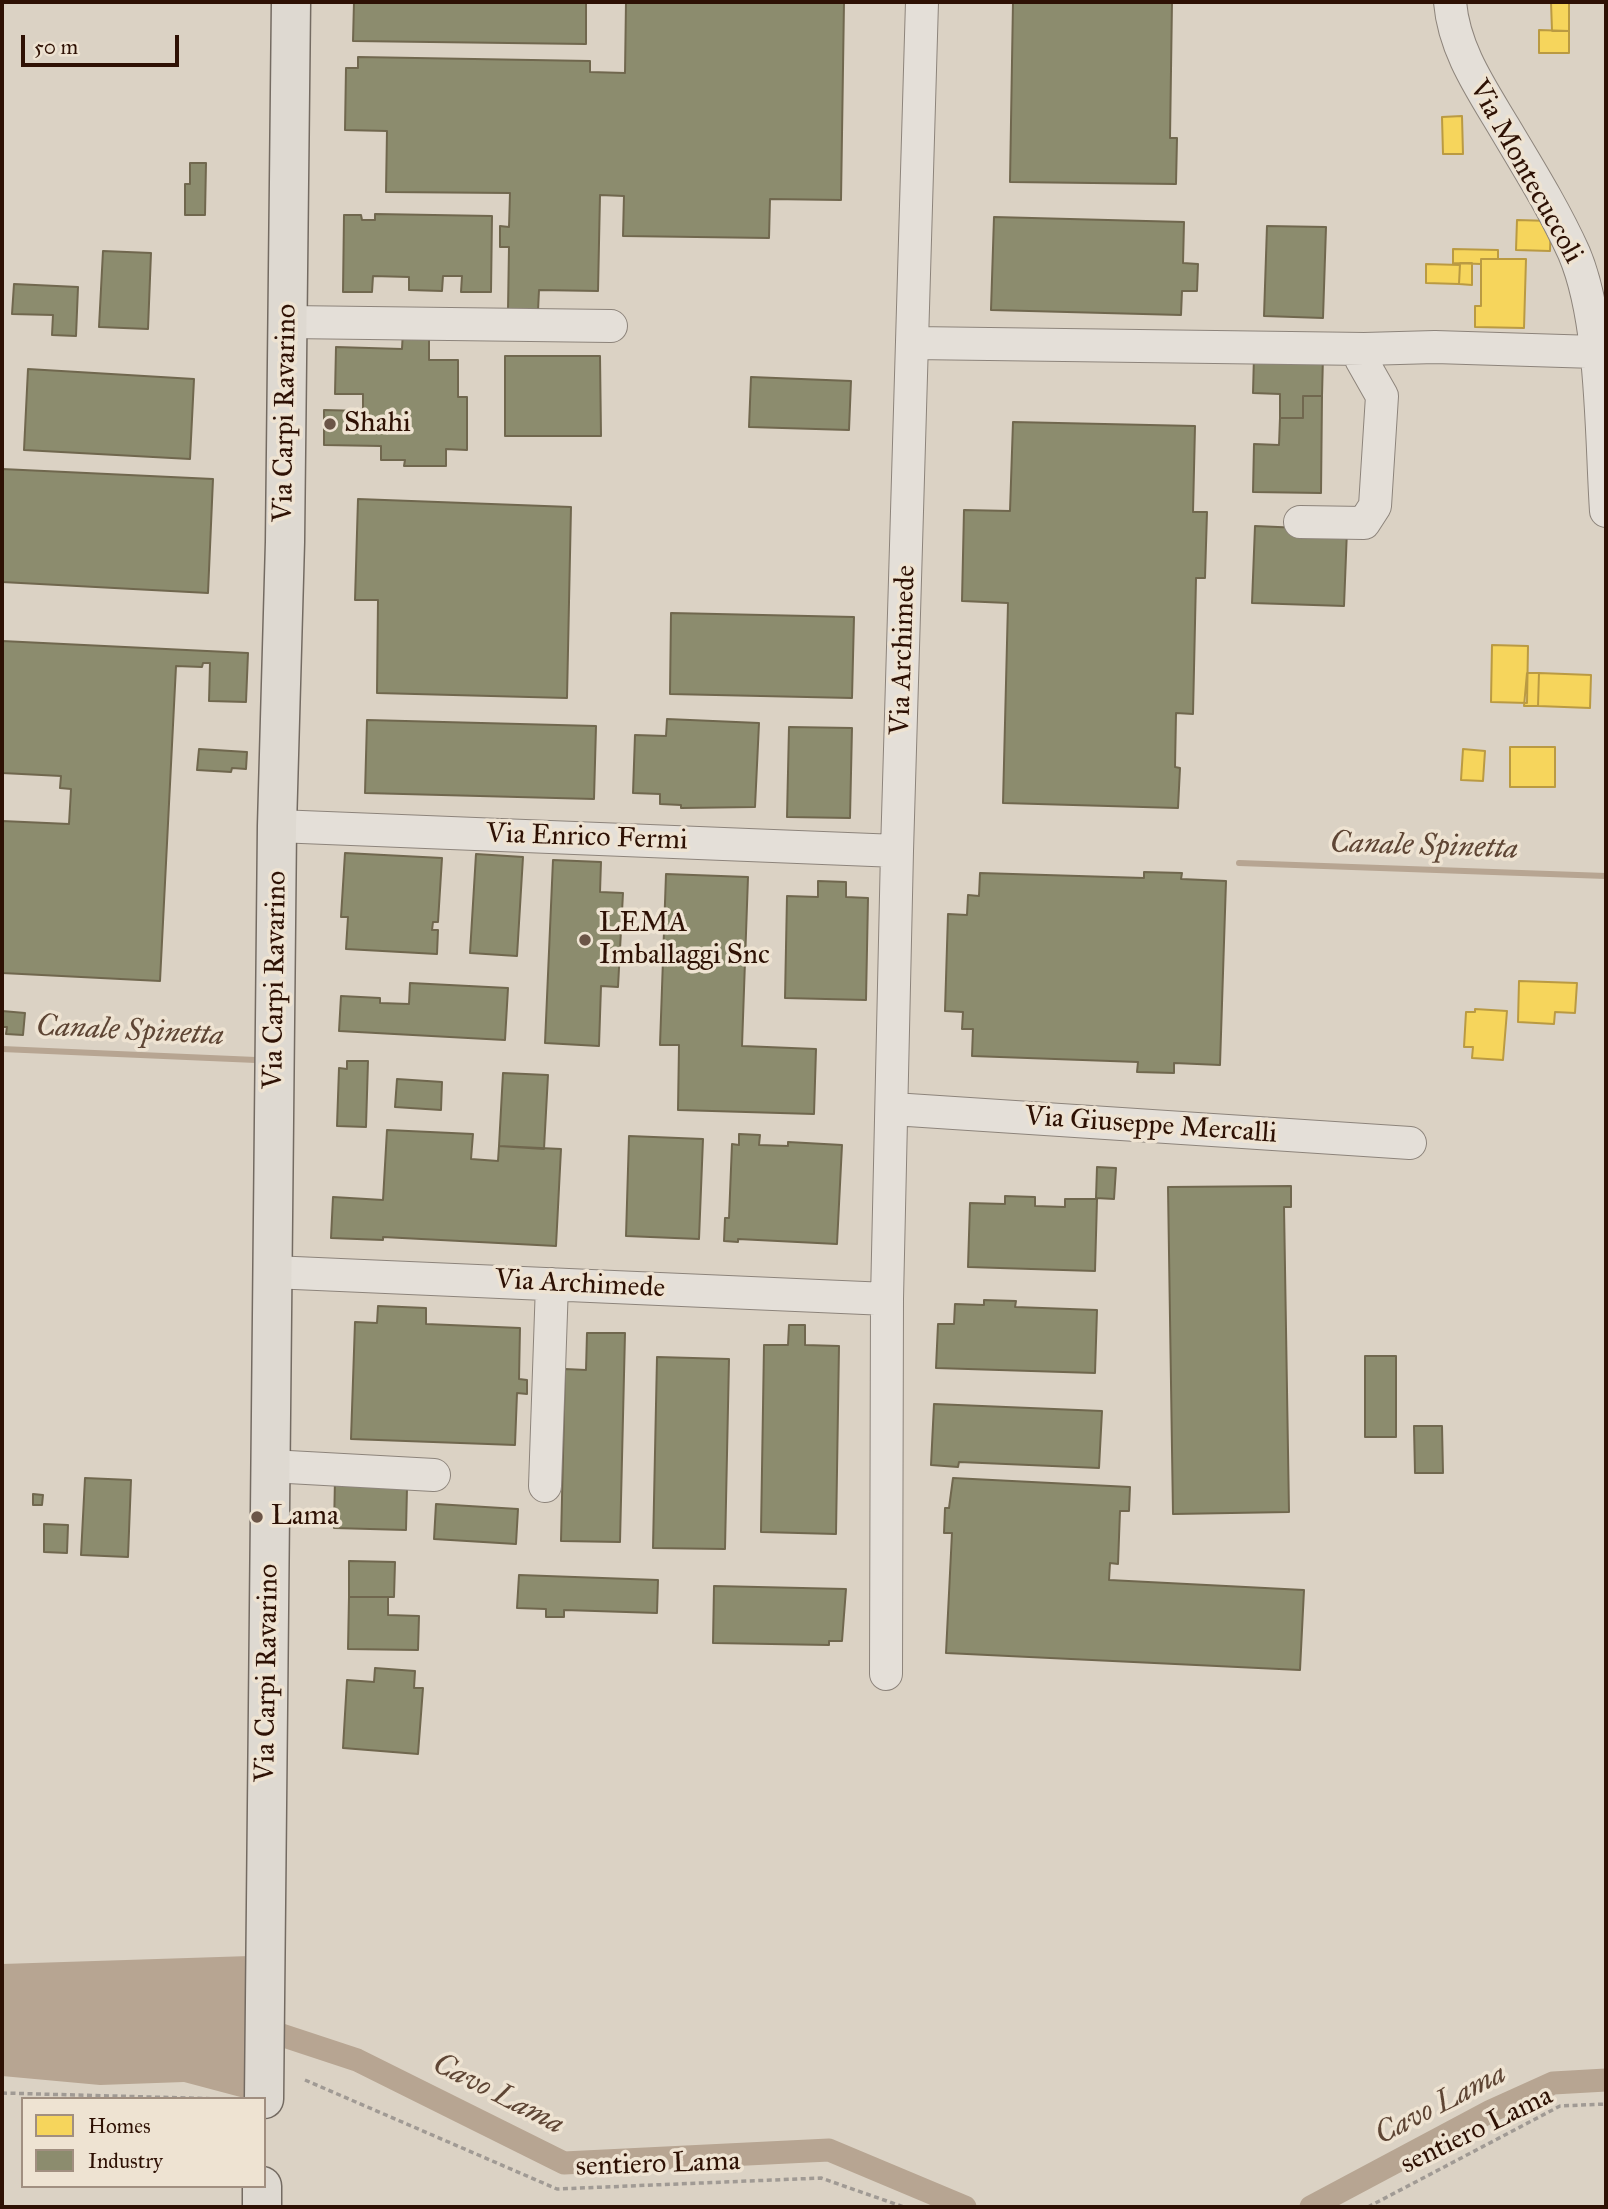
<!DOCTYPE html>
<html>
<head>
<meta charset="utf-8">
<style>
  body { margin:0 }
  #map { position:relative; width:1608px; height:2209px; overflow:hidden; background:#dbd2c4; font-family:"IM FELL Great Primer",serif }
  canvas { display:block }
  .frame { position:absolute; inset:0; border:4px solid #2e1104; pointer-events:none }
  .legend { position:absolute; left:21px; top:2097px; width:245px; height:91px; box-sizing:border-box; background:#eee3d2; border:2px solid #a18f80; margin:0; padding:9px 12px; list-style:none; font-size:21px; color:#2e1104 }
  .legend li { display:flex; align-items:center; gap:14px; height:35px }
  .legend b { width:35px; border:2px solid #a18f80 }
  .scale { position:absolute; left:21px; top:35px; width:158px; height:32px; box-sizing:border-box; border:4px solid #2e1104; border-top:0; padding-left:9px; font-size:21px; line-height:24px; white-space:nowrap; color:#2e1104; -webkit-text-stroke:5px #eee3d2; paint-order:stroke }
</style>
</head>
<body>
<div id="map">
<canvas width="1608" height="2209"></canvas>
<div class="frame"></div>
<ul class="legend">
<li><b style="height:19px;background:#f6d55c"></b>Homes</li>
<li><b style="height:19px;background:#8c8c6e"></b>Industry</li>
</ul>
<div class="scale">50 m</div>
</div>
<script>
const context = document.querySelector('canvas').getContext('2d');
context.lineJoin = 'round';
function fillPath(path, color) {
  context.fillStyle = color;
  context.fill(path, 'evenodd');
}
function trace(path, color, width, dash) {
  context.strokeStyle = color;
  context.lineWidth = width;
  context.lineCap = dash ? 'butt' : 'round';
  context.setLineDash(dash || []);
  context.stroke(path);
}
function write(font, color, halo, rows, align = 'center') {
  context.font = font + ' "IM FELL Great Primer",serif';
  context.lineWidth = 7;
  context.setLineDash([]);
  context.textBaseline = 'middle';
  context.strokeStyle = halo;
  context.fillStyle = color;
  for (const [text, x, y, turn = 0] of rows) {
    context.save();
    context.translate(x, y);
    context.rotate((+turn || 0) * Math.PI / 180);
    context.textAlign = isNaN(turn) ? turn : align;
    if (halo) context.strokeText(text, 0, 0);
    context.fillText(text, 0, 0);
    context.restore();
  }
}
const water = new Path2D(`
  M250,1956L248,2099L184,2082L100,2085L2,2076V1964Z`);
const homes = new Path2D(`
  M1551,2H1569V31H1552Z
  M1539,30L1569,31V53H1539Z
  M1462,116L1463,154H1443L1442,117Z
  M1517,220L1551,221L1550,251L1516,250Z
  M1453,249L1498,250V259H1481V264L1453,263Z
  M1481,259H1526L1524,328L1475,327V306H1481Z
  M1460,263H1472V285L1459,284Z
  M1426,264L1460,265L1459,284L1426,283Z
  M1492,645L1528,646L1527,703L1491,702Z
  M1527,673H1539L1538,706H1524Z
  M1539,673L1591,675L1590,708L1538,706Z
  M1510,747H1555V787H1510Z
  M1463,749L1485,751L1483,781L1461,780Z
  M1519,981L1577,983L1575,1013L1555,1012L1554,1024L1518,1022Z
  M1475,1009L1507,1011L1503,1060L1472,1058L1473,1047H1464L1466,1012H1475Z`);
const industry = new Path2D(`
  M354,2H586V44L353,41Z
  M626,2H844L841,200L770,199L769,238L623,236L624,196L600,195L598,291L539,290L538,311L508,310L509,247H500V226L509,227L510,193L386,192L387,131L345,130L346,68H358V57L590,61V72L625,73Z
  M1013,2H1172L1170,138H1177L1176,184L1010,182Z
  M190,163H206L205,215H185V184H190Z
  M375,214L492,216L491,292H461L462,276H443L442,291L409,290V277L373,276L372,292H343L344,215H361L362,220H375Z
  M994,217L1184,222L1183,263L1198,264L1197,291H1182L1181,315L991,310Z
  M1267,226L1326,227L1323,318L1264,316Z
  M103,251L151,253L148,329L99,327Z
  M14,284L78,287L76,336L52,335L53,315L12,314Z
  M403,330L429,331V360H458V397H467V450L446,449V466H404L405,460H381V446L324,445V410L363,411V394H335L336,347L402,349Z
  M1254,355L1323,356L1322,396H1303V418H1280V394L1253,393Z
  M505,356H600L601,436H505Z
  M28,369L194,379L190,459L24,450Z
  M751,377L851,381L849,430L749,427Z
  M1303,396H1322L1321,493L1253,492L1254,444L1279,445L1280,418H1303Z
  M1013,422L1195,426L1193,512H1207L1205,578H1196L1193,714L1176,713L1175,767L1180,768L1178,808L1003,803L1008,603L962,601L964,510L1010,511Z
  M2,469L213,479L208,593L2,582Z
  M358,499L571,507L567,698L377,693L378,600H355Z
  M1255,526L1347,530L1344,606L1252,603Z
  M671,613L854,617L852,698L670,694Z
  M2,641L248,653L246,702L209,701L210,663H203L202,667L176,666L160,981L2,973V821L69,824L71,789L60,788L61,776L2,773Z
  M667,719L759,723L755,807L681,808V805L660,804V794L633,793L635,735L666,736Z
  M367,720L596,726L594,799L365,793Z
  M789,727L852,728L850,818L787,817Z
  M199,749L247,752L246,769L232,768L231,772L197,770Z
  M345,853L442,858L438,922H433L432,930H438L437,954L346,949L348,917H341Z
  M476,854L523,857L517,956L470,953Z
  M553,860L601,862L600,892L623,893L618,987L601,986L599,1046L545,1043Z
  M1144,872L1182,873L1181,879L1226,881L1220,1065L1174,1063V1073L1137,1072L1138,1062L972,1056L973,1029H962L963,1012L945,1011L948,914L967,915L968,895L979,896L980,873L1144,878Z
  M666,874L748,877L742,1046L816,1049L814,1114L678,1110L679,1045H660Z
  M818,881L846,882V897L868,898L866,1000L785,998L787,896L818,897Z
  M410,983L508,988L505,1040L339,1031L341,996L380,998V1003L409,1004Z
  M2,1011L25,1013L23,1035L6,1034L7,1027H2Z
  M347,1061H368L366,1127L337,1126L339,1068L347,1069Z
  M503,1073L548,1075L544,1149L499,1146Z
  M397,1079L442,1082L441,1110L395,1107Z
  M387,1130L473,1134L471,1159L498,1161L499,1146L561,1149L556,1246L383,1237V1240L331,1238L333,1197L383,1200Z
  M739,1134L760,1135L759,1145L788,1146V1142L842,1145L837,1244L738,1239V1242L724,1241L725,1218H729L732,1144L739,1145Z
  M629,1136L703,1139L699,1239L626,1236Z
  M1097,1167L1116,1168L1114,1199L1096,1198Z
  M1291,1186V1207H1284L1289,1512L1173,1514L1168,1187Z
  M1005,1196L1035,1197V1206L1065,1207V1199H1097L1095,1271L968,1267L970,1203L1005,1204Z
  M984,1300L1016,1301L1015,1307L1097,1310L1095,1373L936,1368L938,1324H954L955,1304L984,1305Z
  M378,1306L426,1308V1324L520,1328L519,1379L527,1380V1394L517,1393L515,1445L351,1439L355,1322L377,1323Z
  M789,1325H805V1345L839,1346L836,1534L761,1532L764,1345H788Z
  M587,1333H625L620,1542L561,1541L565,1369L586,1370Z
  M1365,1356H1396V1437H1365Z
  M657,1357L729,1359L725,1549L653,1548Z
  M934,1404L1102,1411L1099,1468L959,1462L958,1467L931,1465Z
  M1414,1426H1442L1443,1473H1415Z
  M85,1478L131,1480L128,1557L81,1555Z
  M335,1478L407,1488L406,1530L334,1528Z
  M953,1478L1130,1487L1129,1511H1120L1118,1564L1110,1563L1109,1580L1304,1590L1300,1670L946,1653L952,1533H944L945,1508H949Z
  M33,1494L43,1495L42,1505H33Z
  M436,1504L518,1509L516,1544L434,1539Z
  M44,1524L68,1525L67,1553L44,1552Z
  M349,1561L395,1562L394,1597H349Z
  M519,1575L658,1580L657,1613L564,1610V1617H546V1609L517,1608Z
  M714,1586L846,1589L842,1641H829V1645L713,1643Z
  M349,1597H388V1615L419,1616L418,1650L348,1649Z
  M375,1668L415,1671L414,1688H423L418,1754L343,1748L347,1680L374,1682Z`);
const stream = new Path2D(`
  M1239,863L1606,876
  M2,1049L256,1060`);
const canal = new Path2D(`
  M254,2026L357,2060L564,2163L829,2150L965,2207
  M1311,2207L1491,2111L1553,2083L1606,2080`);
const path = new Path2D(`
  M305,2080L557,2189L821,2178L904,2207
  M2,2093L224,2099
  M1368,2207L1560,2106L1606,2104`);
const minor = new Path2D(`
  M1450,2C1454,49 1480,87 1504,127C1529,169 1554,209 1574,253C1603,321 1601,436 1606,511
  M288,322L611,326
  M914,343L1365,349
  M1300,522L1364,523L1375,506L1382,396L1361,359L1364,349L1435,347L1595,352
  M277,826L897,851
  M893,1109L1410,1143
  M272,1272L887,1299
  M270,1466L434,1475
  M545,1486L552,1284
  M886,1674L887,1299L897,851L922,2`);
const major = new Path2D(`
  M264,2099L277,826L285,542L291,2
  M262,2207V2186`);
const markers = [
  [330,424,7,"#6b5547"],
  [585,940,7,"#6b5547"],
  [257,1517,7,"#6b5547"]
];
const streetNames = [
  ["Via Montecuccoli",1525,172,61],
  ["Via Carpi Ravarino",286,413,-89],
  ["Via Archimede",904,650,-88],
  ["Via Enrico Fermi",587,838,2],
  ["Via Carpi Ravarino",276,980,-89],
  ["Via Giuseppe Mercalli",1151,1126,4],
  ["Via Archimede",580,1285,3],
  ["Via Carpi Ravarino",268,1673,-89],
  ["sentiero Lama",1477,2131,-26],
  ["sentiero Lama",658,2165,-2]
];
const poiNames = [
  ["Shahi",344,424],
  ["LEMA",599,924],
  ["Imballaggi Snc",599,956],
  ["Lama",271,1517]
];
const waterNames = [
  ["Canale Spinetta",1424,847,2],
  ["Canale Spinetta",130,1032,3],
  ["Cavo Lama",498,2095,27],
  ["Cavo Lama",1441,2105,-27]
];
fillPath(water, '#b7a592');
fillPath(homes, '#f6d55c');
trace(homes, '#ba9a42', 2);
fillPath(industry, '#8c8c6e');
trace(industry, '#70674e', 2);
trace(stream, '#b7a592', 6);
trace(canal, '#b7a592', 23);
trace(minor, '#8d847b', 34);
trace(major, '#746b62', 41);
trace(path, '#a09a94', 3.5, [5, 3.5]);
trace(minor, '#e4dfd8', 32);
trace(major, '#ded9d1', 38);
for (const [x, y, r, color] of markers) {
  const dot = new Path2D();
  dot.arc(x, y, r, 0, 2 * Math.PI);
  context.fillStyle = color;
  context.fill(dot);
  trace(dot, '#eee3d2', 2.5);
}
write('28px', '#2e1104', '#eee3d2', streetNames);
write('28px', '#2e1104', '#eee3d2', poiNames, 'left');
write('italic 30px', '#5e4534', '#eee3d2', waterNames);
</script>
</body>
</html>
